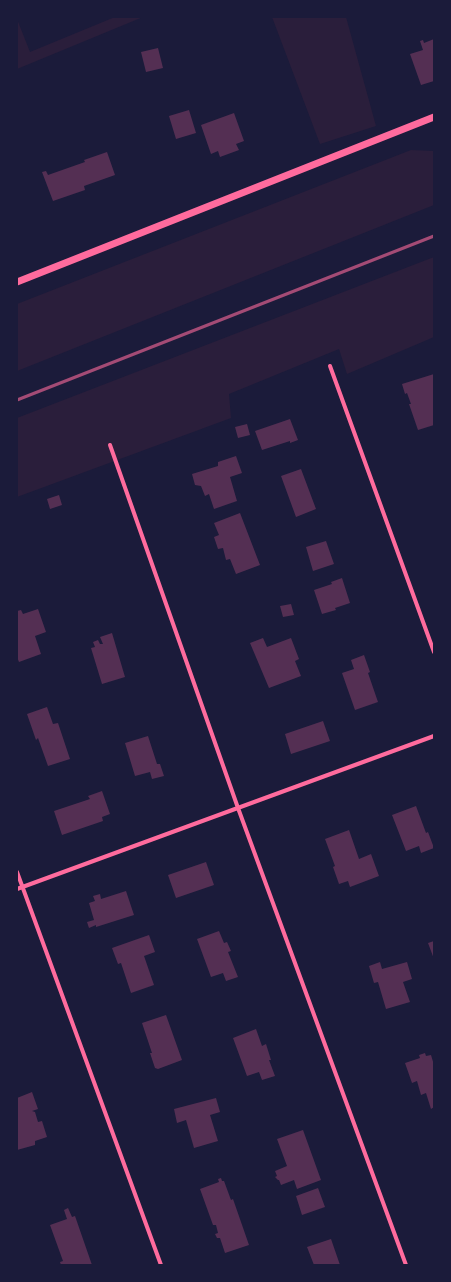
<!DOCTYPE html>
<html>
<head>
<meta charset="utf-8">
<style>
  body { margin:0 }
  #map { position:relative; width:451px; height:1282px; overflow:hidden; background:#1b1b3a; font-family:Montserrat,sans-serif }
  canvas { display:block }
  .frame { position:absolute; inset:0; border:18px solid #1b1b3a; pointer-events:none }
</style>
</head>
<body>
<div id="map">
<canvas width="451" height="1282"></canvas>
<div class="frame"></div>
</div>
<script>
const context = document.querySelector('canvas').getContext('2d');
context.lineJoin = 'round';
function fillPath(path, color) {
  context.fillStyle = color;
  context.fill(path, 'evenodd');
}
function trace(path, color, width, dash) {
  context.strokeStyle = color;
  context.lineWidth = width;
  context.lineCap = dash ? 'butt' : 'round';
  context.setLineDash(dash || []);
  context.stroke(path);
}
const green = new Path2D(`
  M115,17H143L17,69V19L30,52Z
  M272,17H346L376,126L320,144Z
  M411,150L434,151V205L17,371V304Z
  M434,257V337L347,374L339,349L229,394L231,418L17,497V418Z`);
const building = new Path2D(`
  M434,39V81L421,85L410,54L423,50L420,41L423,40L424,43Z
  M158,48L163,68L146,72L141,52Z
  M189,110L196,133L176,139L169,116Z
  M234,113L244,141L236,144L239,150L220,157L218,151L211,154L201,125Z
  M107,152L115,175L84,186L85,190L53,201L42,172L46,171L48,175L85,162L84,160Z
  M434,374V416L433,417L434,425L418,430L409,404H411L407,393L405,394L402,384Z
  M290,419L298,440L290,443V441L262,450L255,431Z
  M247,424L250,435L238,438L235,427Z
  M236,456L242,473L230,477L237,501L214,509L209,494L205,496L201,486L195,485L192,474L218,466V462Z
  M301,469L316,509L296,517L281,476Z
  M59,495L62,505L50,509L47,499Z
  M240,513L260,565L236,574L230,559L226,560L223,548L218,549L214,537L219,535L214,523Z
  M326,541L334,564L313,571L306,547Z
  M342,578L350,603L335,608L336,610L322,614L314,590L332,584L331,582Z
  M291,604L294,615L283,617L280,606Z
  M38,609L46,632L35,636L41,654L19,662L17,657V611L21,610L23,614Z
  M112,633L125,677L102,684L91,648L95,647L93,642L98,640L100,644H103L100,637Z
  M263,638L267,647L291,638L299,659L295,661L301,676L269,688L250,643Z
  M364,655L370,672L368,673L378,702L355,710L342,673L354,669L351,660Z
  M47,707L53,724L58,723L70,759L48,766L38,738L36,740L27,714Z
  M323,721L330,741L291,754L285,734Z
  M148,736L157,764H160L164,776L152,779L150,772L135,776L125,743Z
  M102,791L110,814L102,817L103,821L62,835L54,811L90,799L88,796Z
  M416,806L426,833L428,832L434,848L421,853L419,846L406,851L392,815Z
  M349,830L359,859L371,854L379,876L350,887L348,881L339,884L333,867L335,866L325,839Z
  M206,862L214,885L176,898L168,875Z
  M126,891L134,915L96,927V925L89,928L87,922L94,920L89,903L95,901L93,896L100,894L101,899Z
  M219,931L224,943L227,942L231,951L228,952L238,977L226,981L223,973L211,977L197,939Z
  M149,935L155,952L144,956L154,985L131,993L121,963L118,964L112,948Z
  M434,941V959L428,943Z
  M380,962L382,969L407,962L412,979L403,982L410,1002L386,1009L378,982L374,983L369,966Z
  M166,1015L182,1060L158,1069L155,1068L150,1053H152L142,1023Z
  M256,1029L262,1046L266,1044L271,1060H269L275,1076L262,1080L259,1072L247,1076L233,1038Z
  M425,1053L426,1056L431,1055L434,1065V1107L431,1109L426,1093L421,1095L417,1081L412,1083L405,1063L420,1058L419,1055Z
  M32,1092L38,1109L32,1111L35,1112L38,1122L42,1121L47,1137L35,1141V1145L17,1150V1098Z
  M216,1098L220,1112L210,1115L218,1141L194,1148L186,1120L177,1123L174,1109Z
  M303,1130L321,1180L297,1189L294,1180L281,1185L279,1180H278L275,1177L277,1176L275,1171L287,1166L277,1139Z
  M221,1178L222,1181H224L231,1200L233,1199L249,1245L225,1253L220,1238H217L215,1234L218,1233L216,1225H213L200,1189L219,1182L218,1179Z
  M318,1188L325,1207L302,1215L296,1196Z
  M68,1208L72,1217L75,1216L92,1265H61L60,1262L63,1261L50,1225L67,1219L64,1210Z
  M331,1239L340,1265H314L307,1247Z`);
const minor = new Path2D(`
  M330,366L434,652
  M110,445L238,808L406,1265
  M17,872L161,1265
  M17,889L434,736`);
const tertiary = new Path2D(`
  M17,282L434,117`);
const rail = new Path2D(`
  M17,400L434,236`);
fillPath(green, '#2a1e3b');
fillPath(building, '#542f53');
trace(minor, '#ff6b9d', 4);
trace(tertiary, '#ff6b9d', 7);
trace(rail, '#a44b75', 3);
</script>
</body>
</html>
